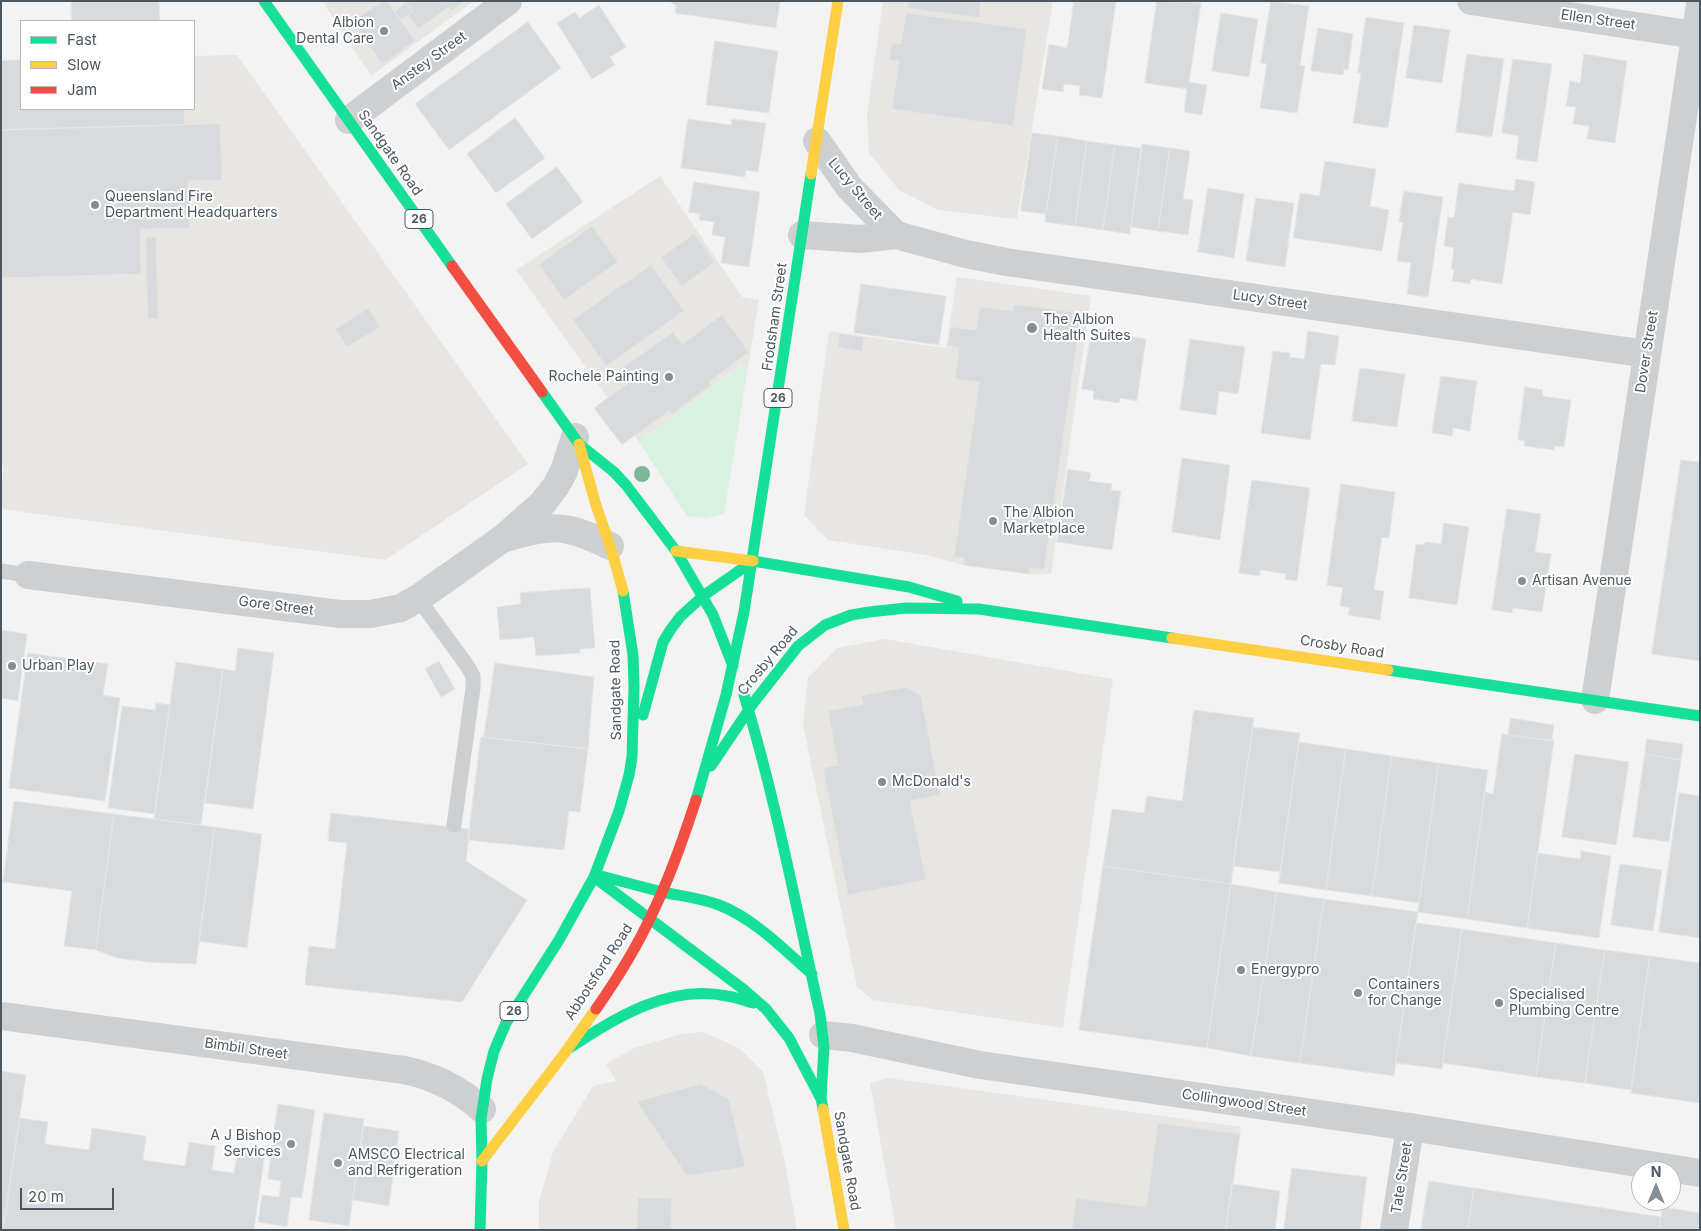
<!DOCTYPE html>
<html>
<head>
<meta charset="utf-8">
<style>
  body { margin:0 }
  #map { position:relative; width:1701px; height:1231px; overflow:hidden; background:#f3f3f3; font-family:Inter,sans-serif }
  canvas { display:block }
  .frame { position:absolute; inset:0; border:2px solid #4a5660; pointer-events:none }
  .legend { position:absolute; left:20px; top:20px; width:175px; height:90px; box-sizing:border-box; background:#fff; border:1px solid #b7bbbf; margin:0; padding:6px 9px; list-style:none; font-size:15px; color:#4a5660 }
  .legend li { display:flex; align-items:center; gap:10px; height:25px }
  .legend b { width:25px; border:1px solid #b7bbbf }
  .north { position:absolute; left:1631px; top:1161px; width:50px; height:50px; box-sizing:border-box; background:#fff; border:1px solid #b7bbbf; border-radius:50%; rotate:0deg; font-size:14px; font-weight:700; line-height:20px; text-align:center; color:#4a5660 }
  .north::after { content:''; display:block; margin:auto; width:18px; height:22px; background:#858d93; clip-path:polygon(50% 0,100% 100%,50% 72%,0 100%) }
  .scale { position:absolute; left:20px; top:1188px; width:94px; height:22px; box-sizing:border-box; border:2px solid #4a5660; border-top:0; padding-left:6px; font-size:15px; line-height:18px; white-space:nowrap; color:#4a5660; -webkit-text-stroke:4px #fff; paint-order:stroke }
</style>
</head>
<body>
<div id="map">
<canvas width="1701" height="1231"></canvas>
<div class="frame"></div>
<ul class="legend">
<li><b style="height:6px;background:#16e098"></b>Fast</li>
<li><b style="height:6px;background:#ffcf43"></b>Slow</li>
<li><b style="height:6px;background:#f24e42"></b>Jam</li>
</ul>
<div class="north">N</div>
<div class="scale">20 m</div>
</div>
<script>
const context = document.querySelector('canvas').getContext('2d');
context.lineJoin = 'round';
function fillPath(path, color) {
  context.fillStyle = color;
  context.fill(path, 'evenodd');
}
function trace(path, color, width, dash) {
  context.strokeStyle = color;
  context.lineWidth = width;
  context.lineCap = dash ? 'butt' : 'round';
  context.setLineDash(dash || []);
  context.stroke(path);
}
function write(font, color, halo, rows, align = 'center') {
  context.font = font + ' Inter,sans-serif';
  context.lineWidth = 4;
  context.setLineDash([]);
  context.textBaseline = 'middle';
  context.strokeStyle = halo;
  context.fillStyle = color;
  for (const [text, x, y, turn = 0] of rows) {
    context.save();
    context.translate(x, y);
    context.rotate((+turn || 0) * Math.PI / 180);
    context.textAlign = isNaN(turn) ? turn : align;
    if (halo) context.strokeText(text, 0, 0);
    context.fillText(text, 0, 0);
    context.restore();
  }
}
const commercial = new Path2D(`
  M322,1H474L371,76Z
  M883,1H1053L1017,219L938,210L899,190L869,153L867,114Z
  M237,55L528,464L385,560L1,509V486L4,467L1,466V61L21,60V109H194V56Z
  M660,176L742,297L759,300L748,367L740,366L639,442L516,270Z
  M957,277L1091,296L1051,574H1029L963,565L926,555L828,540L804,515L829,331L946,348Z
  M885,639L1113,679L1063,1028L873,1000L857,987L803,725L808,678L837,648Z
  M703,1032L739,1048L763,1072L785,1162L797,1230H539V1202L553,1152L593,1086L616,1081L606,1064L634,1048L681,1034Z
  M888,1078L1241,1127L1226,1230H896L870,1083Z`);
const green = new Path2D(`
  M741,366L748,367L724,514L706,518L687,516L639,442Z`);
const building = new Path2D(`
  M71,1H159L160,21H72Z
  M383,1H387L415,41L382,64L352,22Z
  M405,1H465L451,11L449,7L418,29L408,15L412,12Z
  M669,1H780L776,28L675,13L676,6Z
  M908,1H981L979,18L907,8Z
  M1074,1H1116L1102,98L1079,95L1080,86L1064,84L1063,92L1042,89L1049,44L1067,48Z
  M1157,1L1201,3L1189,82L1207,85L1202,115L1184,112L1187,89L1145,83Z
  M1271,1L1309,6L1300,65L1305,66L1297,113L1260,108L1267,64L1261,63Z
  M406,3L412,12L400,20L395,12Z
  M599,5L626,47L610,57L615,65L592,79L557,23L575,12L579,18Z
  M906,13L1027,29L1013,126L892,109L899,61L889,60L892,43L901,44Z
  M1221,13L1258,19L1249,77L1212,71Z
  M1366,17L1404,23L1388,128L1353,123L1361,73H1358Z
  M528,22L561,68L449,150L415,104Z
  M1414,25L1450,30L1442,83L1406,78Z
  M1318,28L1353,34L1348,70L1344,69L1343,75L1311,71Z
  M715,41L778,51L769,113L706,105Z
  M1467,54L1504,59L1492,137L1456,132Z
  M1584,54L1627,61L1615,143L1587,139L1589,126L1573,124L1576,107L1566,106L1570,81L1580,83Z
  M1513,59L1552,64L1537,162L1516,159L1519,136L1502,133Z
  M21,60V109H184L185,125L1,130V61Z
  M515,118L545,158L496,193L467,154Z
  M688,119L731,125L732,119L766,123L758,172L746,170L745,177L681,168Z
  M220,124L222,180L188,181L190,228L140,229L141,274L1,278V130Z
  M1032,133L1058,136L1046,214L1021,211Z
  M1058,136L1087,141L1075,226L1045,222Z
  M1087,141L1115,145L1103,230L1075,226Z
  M1142,144L1170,148L1158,231L1131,227Z
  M1115,145L1142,148L1130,234L1103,230Z
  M1170,148L1190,151L1183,199L1193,200L1188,235L1158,231Z
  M1325,161L1376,169L1370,206L1389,210L1382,251L1293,238L1300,193L1319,196Z
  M557,167L583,202L532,239L506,204Z
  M1516,179L1535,182L1530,215L1513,212L1502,284L1471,279L1470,284L1452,281L1454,270L1451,269L1454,248L1444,246L1448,217L1454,218L1459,183L1514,191Z
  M694,182L760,192L749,267L721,263L725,237L712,235L714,222L699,220L700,214L689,212Z
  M1208,188L1244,194L1234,258L1198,252Z
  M1404,191L1443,197L1428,297L1407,294L1411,263L1397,261L1403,223L1399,222Z
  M1256,198L1294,203L1285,267L1246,261Z
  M592,226L618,262L564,300L539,265Z
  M694,234L715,262L682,286L661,258Z
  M146,237H156L158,319H148Z
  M651,265L684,311L606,366L573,320Z
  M861,284L946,296L939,345L854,333Z
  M1014,304L1073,312L1072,321L1080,322L1044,570L1030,568L1029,574L963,565L964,558L954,557L979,382L955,379L959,348L948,346L951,327L976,330L980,307L1012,311Z
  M369,308L380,327L347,347L336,329Z
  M722,315L749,352L709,382L711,385L672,414L669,411L622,445L594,408L627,384L618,371L673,332L682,344Z
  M1092,328L1113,331L1112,334L1146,339L1137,401L1120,398L1119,403L1093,399L1094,391L1082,389Z
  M1308,331L1339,336L1335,365L1321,364L1310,440L1261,433L1273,351L1290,353V357L1304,359Z
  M840,334L864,337L862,351L838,347Z
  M1190,339L1245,347L1238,394L1219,391L1216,415L1180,410Z
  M1360,368L1405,374L1397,427L1352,421Z
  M1441,376L1477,381L1470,431L1453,428L1452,436L1432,433Z
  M1525,387L1543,390L1542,396L1571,400L1564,447L1554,446V450L1524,446L1525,441L1518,440Z
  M1182,458L1230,465L1220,540L1172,532Z
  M1681,460L1700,462V661L1652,654Z
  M1068,469L1091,473L1089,481L1112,484L1111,490L1121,491L1112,550L1057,542Z
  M1252,480L1310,488L1297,581L1285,579L1286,574L1260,570V576L1239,573Z
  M1341,484L1395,492L1389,538L1382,537L1374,590L1384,591L1380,620L1348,615L1350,608L1340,606L1343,588L1327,585Z
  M1507,509L1541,514L1535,552L1551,554L1542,612L1513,608L1512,613L1492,610Z
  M1444,523L1469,527L1457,605L1409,598L1416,544L1425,545V542L1441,544Z
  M590,588L595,648L580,649V653L536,656L534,637L500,640L497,607L521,604L520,593Z
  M1,630L27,634L18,701L1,698Z
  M238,648L274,653L253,809L205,803L223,669L235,671Z
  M28,653L108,664L103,695L120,698L105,801L9,788Z
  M439,661L455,689L441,697L425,669Z
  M176,662L223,669L201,825L154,819Z
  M495,663L594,677L588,749L484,737Z
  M907,687L921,696L940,795L910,801L926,880L848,895L823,768L838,765L828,711L863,704L861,696Z
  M156,703L170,705L155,814L108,808L122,706L155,710Z
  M1194,710L1254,718L1231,884L1103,866L1112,809L1144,813L1147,796L1182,801Z
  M1511,718L1554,725L1552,741L1508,735Z
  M1253,727L1300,733L1280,872L1233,866Z
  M1502,734L1554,741L1527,928L1467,919L1485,792L1493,794Z
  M481,737L588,749L580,812L569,811L564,850L468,840Z
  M1647,739L1683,744L1681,760L1645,754Z
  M1299,742L1346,749L1326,890L1279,883Z
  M1346,749L1392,756L1372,896L1326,890Z
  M1575,754L1629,762L1616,845L1562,837Z
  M1645,754L1681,760L1669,842L1633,837Z
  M1392,756L1439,763L1419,903L1372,896Z
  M1439,763L1488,770L1467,919L1418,912Z
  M1679,793L1700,796V938L1659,932Z
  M14,801L114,814L96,950L64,946L72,891L3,882Z
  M331,813L470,829L466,861L527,900L462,1002L305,985L309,946L335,949L347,843L328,841Z
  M114,814L215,827L196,964L148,962L117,958L96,950Z
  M215,827L262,834L247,948L199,941Z
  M1581,851L1611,856L1599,938L1527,928L1538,853L1580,859Z
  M1620,864L1662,870L1653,931L1611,925Z
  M1103,866L1231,884L1207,1048L1079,1030Z
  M1231,884L1277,892L1251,1056L1207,1048Z
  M1277,892L1324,899L1300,1063L1251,1056Z
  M1324,899L1418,912L1394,1076L1300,1063Z
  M1416,923L1462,929L1442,1069L1396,1063Z
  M1462,929L1556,943L1536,1077L1443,1063Z
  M1556,943L1605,950L1585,1083L1536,1077Z
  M1605,950L1650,956L1631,1090L1585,1083Z
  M1650,956L1700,963V1103L1631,1093Z
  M1,1071L26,1075L3,1230H1Z
  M701,1084L729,1099L745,1167L687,1176L637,1102Z
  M278,1104L315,1110L302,1198L291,1197L287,1227L258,1222L262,1195L279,1197L281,1181L268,1179Z
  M324,1113L364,1119L349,1226L309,1220Z
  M20,1118L48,1122L45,1144L89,1150L92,1128L146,1136L143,1160L185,1166L189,1142L215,1146L212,1170L234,1173L238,1149L265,1153L254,1230H3Z
  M1158,1123L1240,1134L1226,1230H1072L1076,1198L1146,1207Z
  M364,1126L399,1131L389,1206L353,1200Z
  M1292,1168L1367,1177L1360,1230H1284Z
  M1429,1181L1474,1188L1468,1230H1421Z
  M1232,1184L1280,1191L1275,1230H1226Z
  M1474,1188L1661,1217L1659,1230H1468Z
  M638,1198H672L671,1230H637Z
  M1663,1207L1700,1213V1230H1659Z`);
const lane = new Path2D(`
  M1,571L28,575
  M418,598L468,667L473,676V688L454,825`);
const street = new Path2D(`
  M1471,1L1695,35
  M349,120L508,1
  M817,141L849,187L896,235
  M802,235L861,239L896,235L966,254L1006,262L1647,354
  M506,538C553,524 566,524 610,546
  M28,575L340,614H371L401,608L420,597L502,539L542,504L556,486L564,471L575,437
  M1595,700L1700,4
  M1,1016L404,1070C434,1076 458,1088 482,1109
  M823,1035L852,1038L980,1065L1410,1127L1700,1173
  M1394,1230L1410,1127`);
const fast = new Path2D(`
  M264,1L452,266
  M542,392L579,444L614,472L626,485L676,551L713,615L733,666
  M753,561L909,587L957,601
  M1388,670L1700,716
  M744,695C776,800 796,907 820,1014L824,1047L821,1098L823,1109
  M643,715L663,642L671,629L680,617L703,596L753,561
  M711,766L754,702L798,646L825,625L851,615L869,612L906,608L979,609L1172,638
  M696,800L726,695L744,612L811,174
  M601,876L662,892
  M594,877L650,919
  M662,892C681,896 701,898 719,905C755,919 783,949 812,974
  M650,919L743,989L766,1009L789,1038L820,1097
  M568,1049C615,1018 668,984 727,996C736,997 744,1001 753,1003
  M480,1230L482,1161L481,1119L487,1079L494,1051L506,1023L559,940L594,877L619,811L629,775L632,757L634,686L633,655L623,591`);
const slow = new Path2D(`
  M811,174L838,1
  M579,444L595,502L612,552L623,591
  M676,551L753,561
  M1172,638L1388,670
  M823,1109L844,1230
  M482,1161L564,1054L596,1009`);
const jam = new Path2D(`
  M452,266L542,392
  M596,1009C617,979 637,947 652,914C670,877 683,839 696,800`);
const trees = [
  [642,474]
];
const markers = [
  [384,31,5,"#858d93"],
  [95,205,5,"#858d93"],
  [1032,328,6,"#858d93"],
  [669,377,5,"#858d93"],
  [993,521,5,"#858d93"],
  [1522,581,5,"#858d93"],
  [12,666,5,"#858d93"],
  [882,782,5,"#858d93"],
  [1241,970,5,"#858d93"],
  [1358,993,5,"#858d93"],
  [1499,1003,5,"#858d93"],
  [291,1144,5,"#858d93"],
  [338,1163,5,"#858d93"]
];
const shields = [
  [419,219,28],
  [778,398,28],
  [514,1011,28]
];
const shieldNames = [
  ["26",419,219],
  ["26",778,398],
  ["26",514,1011]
];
const streetNames = [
  ["Ellen Street",1598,20,8],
  ["Anstey Street",429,61,-36],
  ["Sandgate Road",390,153,55],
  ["Lucy Street",855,189,50],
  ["Lucy Street",1270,300,8],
  ["Frodsham Street",775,317,-82],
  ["Dover Street",1647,352,-81],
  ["Gore Street",276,606,7],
  ["Crosby Road",1342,647,9],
  ["Crosby Road",768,661,-50],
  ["Sandgate Road",616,690,-91],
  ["Abbotsford Road",599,972,-57],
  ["Bimbil Street",246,1049,8],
  ["Collingwood Street",1244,1103,8],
  ["Sandgate Road",847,1161,80],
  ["Tate Street",1402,1178,-81]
];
const poiNames = [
  ["Albion",374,23,"right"],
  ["Dental Care",374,39,"right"],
  ["Queensland Fire",105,197],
  ["Department Headquarters",105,213],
  ["The Albion",1043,320],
  ["Health Suites",1043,336],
  ["Rochele Painting",659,377,"right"],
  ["The Albion",1003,513],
  ["Marketplace",1003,529],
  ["Artisan Avenue",1532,581],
  ["Urban Play",22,666],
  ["McDonald's",892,782],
  ["Energypro",1251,970],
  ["Containers",1368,985],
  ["for Change",1368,1001],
  ["Specialised",1509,995],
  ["Plumbing Centre",1509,1011],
  ["A J Bishop",281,1136,"right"],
  ["Services",281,1152,"right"],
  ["AMSCO Electrical",348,1155],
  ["and Refrigeration",348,1171]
];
fillPath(commercial, '#e7e6e2');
fillPath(green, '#d9f1e1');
fillPath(building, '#d9dadb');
trace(building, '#e4e5e6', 1);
trace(lane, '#cdcfd1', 15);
trace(street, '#cdcfd1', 28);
trace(fast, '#16e098', 11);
trace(slow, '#ffcf43', 11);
trace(jam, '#f24e42', 11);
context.fillStyle = '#7bb697';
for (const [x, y] of trees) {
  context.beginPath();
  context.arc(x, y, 8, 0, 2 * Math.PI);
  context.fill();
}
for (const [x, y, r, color] of markers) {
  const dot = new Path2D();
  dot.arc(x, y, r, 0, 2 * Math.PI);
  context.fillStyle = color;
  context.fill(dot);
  trace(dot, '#fff', 2);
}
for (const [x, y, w] of shields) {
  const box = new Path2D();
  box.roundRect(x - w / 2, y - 9.5, w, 19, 4);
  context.fillStyle = '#fff';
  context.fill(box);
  trace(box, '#4a5660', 1);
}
write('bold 12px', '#4a5660', null, shieldNames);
write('14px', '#4a5660', '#fff', streetNames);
write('14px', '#4a5660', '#fff', poiNames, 'left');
</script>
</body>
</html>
